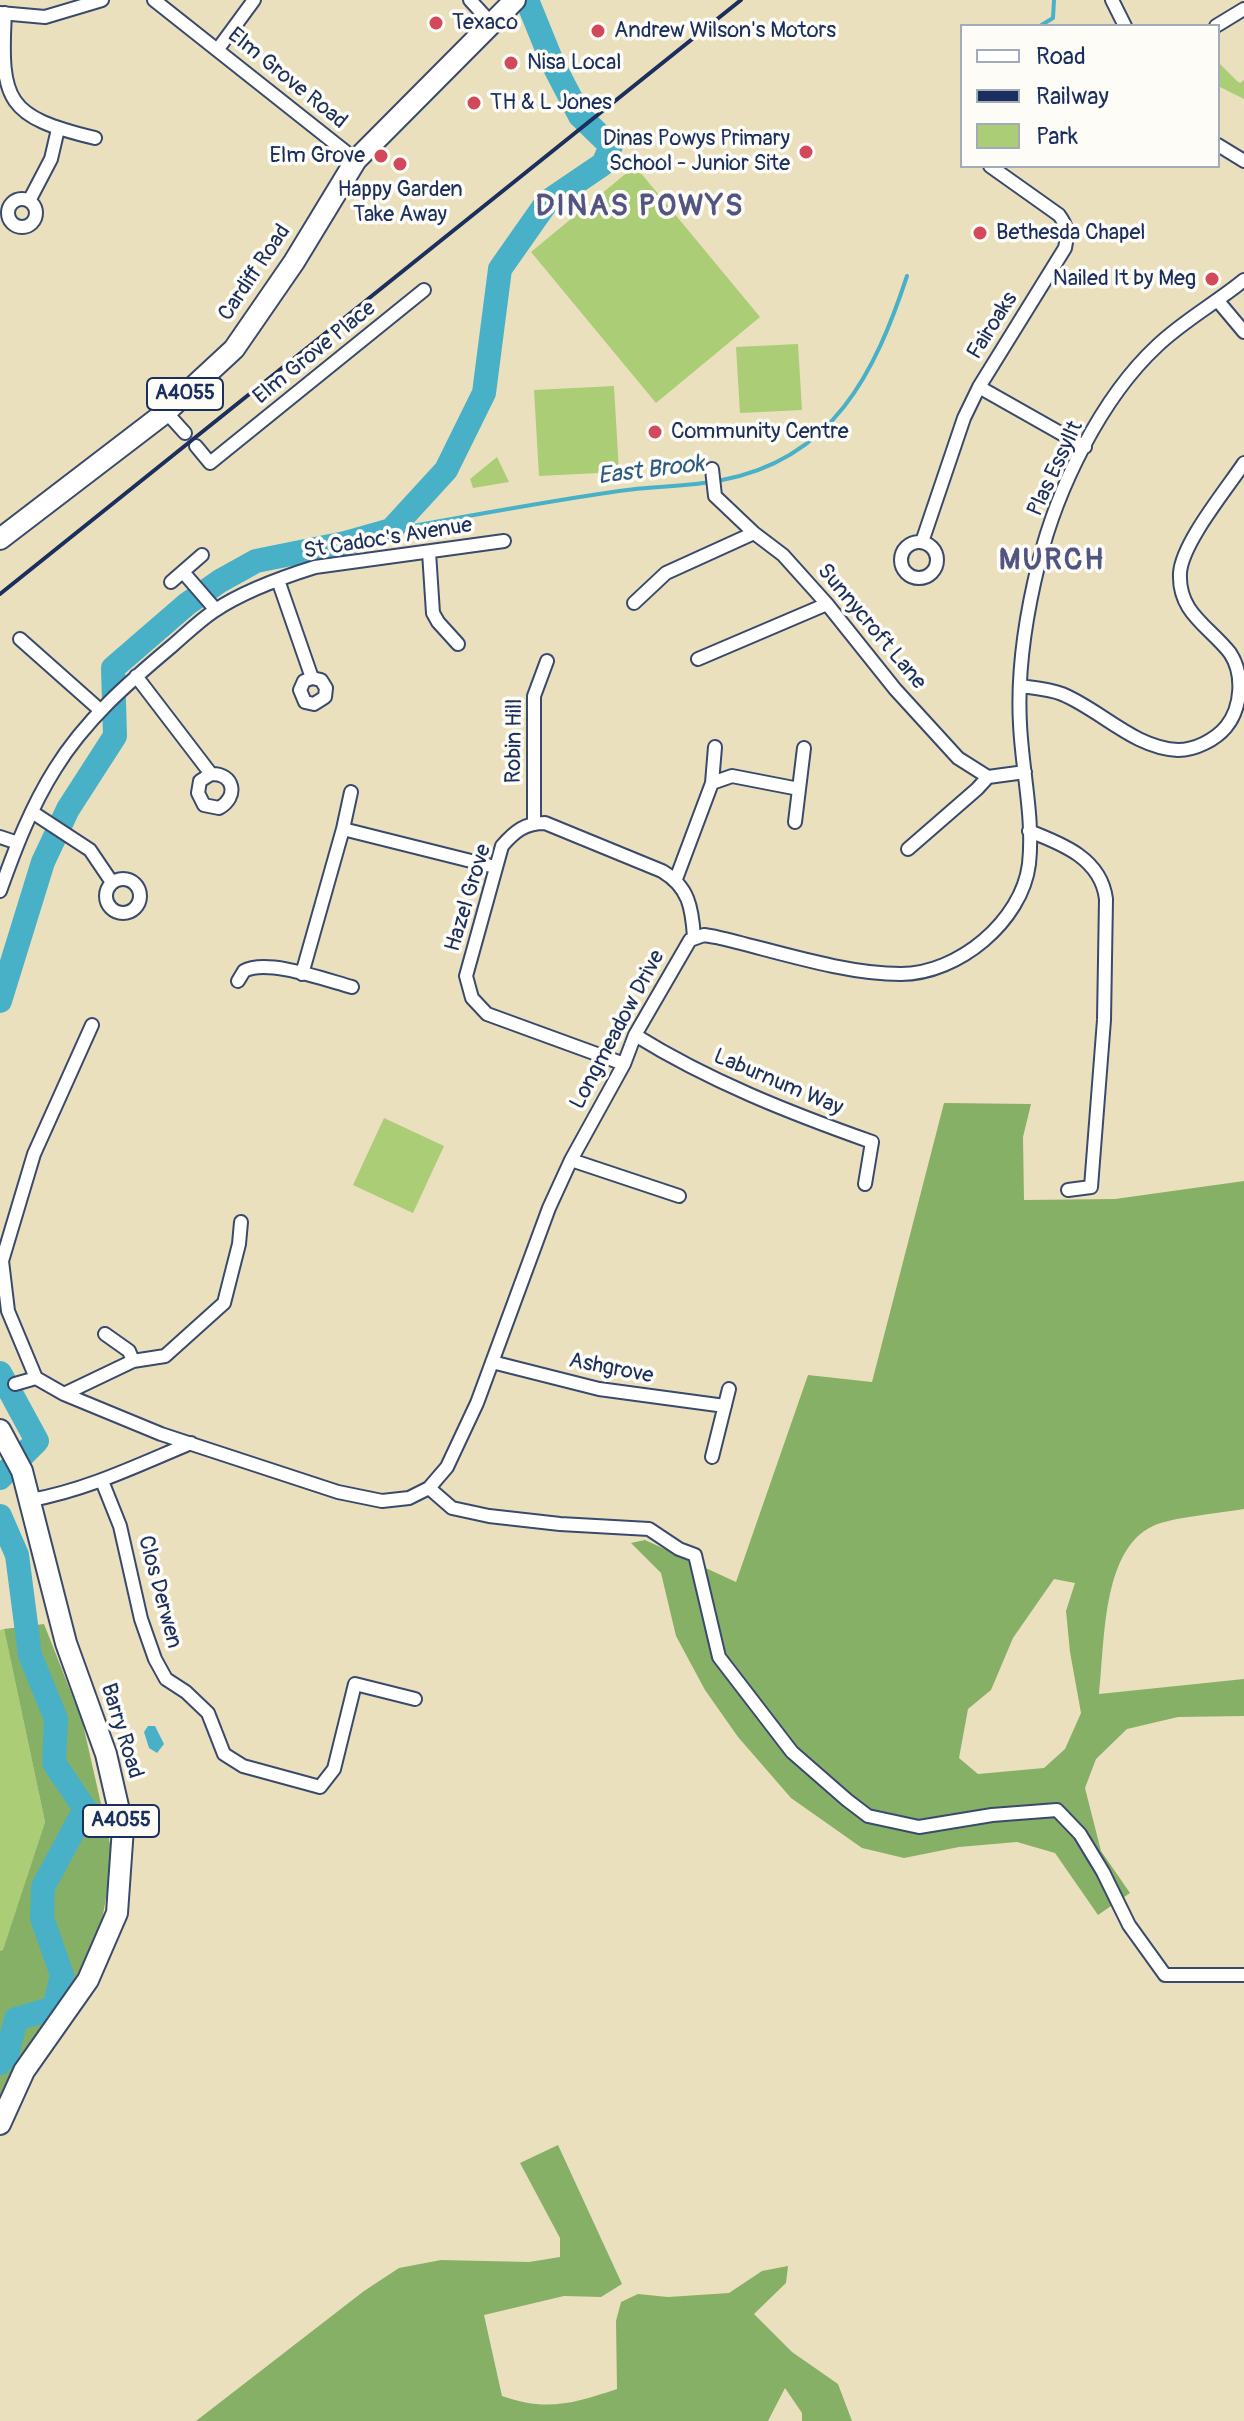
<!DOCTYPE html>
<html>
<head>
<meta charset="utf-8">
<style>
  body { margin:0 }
  #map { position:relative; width:1244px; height:2421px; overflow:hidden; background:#ebe0be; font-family:Pangolin,sans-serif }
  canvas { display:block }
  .legend { position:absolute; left:960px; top:24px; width:260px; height:144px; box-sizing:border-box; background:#fdfcf7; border:2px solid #a3aaba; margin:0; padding:10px 14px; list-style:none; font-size:24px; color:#1b2f5e }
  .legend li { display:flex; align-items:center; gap:16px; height:40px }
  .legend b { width:40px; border:2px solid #a3aaba }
</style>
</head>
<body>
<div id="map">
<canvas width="1244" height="2421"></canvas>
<ul class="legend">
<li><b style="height:10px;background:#fff"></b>Road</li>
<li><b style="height:10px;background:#1b2f5e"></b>Railway</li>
<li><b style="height:22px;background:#aacd76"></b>Park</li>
</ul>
</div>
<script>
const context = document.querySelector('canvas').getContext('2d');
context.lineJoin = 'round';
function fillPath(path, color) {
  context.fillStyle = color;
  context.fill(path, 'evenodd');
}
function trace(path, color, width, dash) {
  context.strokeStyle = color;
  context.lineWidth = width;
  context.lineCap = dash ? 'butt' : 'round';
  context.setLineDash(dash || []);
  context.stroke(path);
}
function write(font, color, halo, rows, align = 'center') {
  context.font = font + ' Pangolin,sans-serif';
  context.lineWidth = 7;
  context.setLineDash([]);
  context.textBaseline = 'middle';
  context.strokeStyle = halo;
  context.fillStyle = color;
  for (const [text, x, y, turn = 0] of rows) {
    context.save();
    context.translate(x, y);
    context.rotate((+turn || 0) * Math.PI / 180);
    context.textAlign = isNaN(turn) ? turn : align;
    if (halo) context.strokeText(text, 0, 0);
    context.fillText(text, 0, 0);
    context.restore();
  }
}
const green = new Path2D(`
  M1218,62L1237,81L1240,83L1244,80V99L1218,86Z
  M635,166L760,317L656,403L531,252Z
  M798,344L802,410L740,413L736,347Z
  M614,386L619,472L539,476L534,390Z
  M497,457L509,482L473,488L470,479Z
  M384,1118L444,1146L413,1213L353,1185Z
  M4,1629L45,1822L0,1961V1630Z`);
const forest = new Path2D(`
  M944,1103L1031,1104L1023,1137L1024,1200L1115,1199L1244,1181V1509C1221,1513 1173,1517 1153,1526C1101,1550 1105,1645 1099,1694L1244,1679V1716L1178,1717L1127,1729L1096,1759L1085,1788L1101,1851L1130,1893L1098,1915L1055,1853L1017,1842L959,1847L904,1858L862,1848L791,1798L738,1737L705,1690L676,1636L661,1573L631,1543L645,1540L736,1582L808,1375L872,1382ZM1054,1579L1075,1583L1066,1611L1070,1652L1081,1713L1065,1749L1044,1768L978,1774L959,1758L968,1709L991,1690L1013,1638Z
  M44,1624L82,1720L113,1857L97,1950L34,2041L0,2096V1951L3,1950L45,1822L4,1629Z
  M558,2145L622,2284L601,2297L564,2296L484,2315L502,2396C546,2412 575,2403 617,2389L616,2321L621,2302L638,2294L668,2297L729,2293L762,2271L788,2266L786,2283L754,2314L792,2352L838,2384L852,2421H802V2413L785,2388L768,2421H196L364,2291L399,2268L441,2260L529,2262L560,2257V2238L520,2163Z`);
const water = new Path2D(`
  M148,1726H155L164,1744L157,1753L149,1748L144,1732Z`);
const stream = new Path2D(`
  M1040,26L1053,18L1054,0
  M391,530C467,516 543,502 619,491C653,486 689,487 722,480C833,459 875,373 907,276`);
const river = new Path2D(`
  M0,1001L43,862L68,809L115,736L113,668L187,604L220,581L256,561L345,543L391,530L446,470L484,393L500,269L547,202L603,164L611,146L580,116L553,64L527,0
  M0,1373L37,1441L0,1478
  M0,1516L17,1555L30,1655L56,1719L54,1763L85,1809L43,1887L42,1918L62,1975L54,2008L16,2019L7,2055L0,2063`);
const street = new Path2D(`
  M154,0L356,160
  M470,0L492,24
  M1112,0L1125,26
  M0,13L45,17L102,0
  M5,13C0,102 7,117 95,138
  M1216,26L1244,9
  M218,49L254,0
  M1218,145L1244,161
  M8 213a14 14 0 1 1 28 0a14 14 0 1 1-28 0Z
  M29,201L51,159L58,129
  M1218,301L1244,332
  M979,387L1085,447
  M166,412L185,433
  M196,446L210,463L424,290
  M712,469L715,496L754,533L783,555L827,604L895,689L958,758L988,777L1025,772
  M901 560a18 18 0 1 1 36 0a18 18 0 1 1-36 0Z
  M922,542L964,418L979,387L1065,248C1068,234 1068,227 1059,215L990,166
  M429,552L433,613L438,622L458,644
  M183,572L216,610
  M278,580L312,678L321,680L326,688L325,697L314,704L305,702L300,690L304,681L312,678
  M171,582L202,555
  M634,603L666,573L754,533
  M20,639L100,710
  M698,659L827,604
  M136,676L211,774C234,773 239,797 219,808L204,805L198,793L200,781L211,774
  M1020,686C1034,688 1049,689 1062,694C1101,710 1134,748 1178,750C1195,750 1215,740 1226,727C1242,707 1244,674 1230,653C1209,626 1178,613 1180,573C1182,543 1226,490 1244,463
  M712,783L715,747
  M32,812L90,850L111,881
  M795,822L804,748
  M534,823V696L547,661
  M343,829L351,792
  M1029,831C1063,844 1101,859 1106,899L1104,1020L1091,1187L1068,1190
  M0,837L18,843
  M908,849L977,789L988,777
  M106 896a17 17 0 1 1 34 0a17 17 0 1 1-34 0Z
  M676,879L712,783L732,776L799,789
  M0,891C15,849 31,807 55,769C85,720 129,682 172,646C186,634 199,621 214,611C242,592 283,577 315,567L504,541
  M302,974L343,829L495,867
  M238,981L244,971C267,958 326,980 352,987
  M635,1035C709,1081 790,1113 872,1142L865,1184
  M624,1064L487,1014L472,998L466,976L502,846C515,831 525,823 545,823L662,871C689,887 692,908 694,937
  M571,1160L679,1196
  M105,1334L129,1351L133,1361
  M492,1362L599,1389L725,1406
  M36,1378L8,1311L2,1261L34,1154L92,1025
  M15,1384L36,1378L64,1394L161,1434L338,1492L382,1501L409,1498L429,1488L447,1467L477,1403L549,1208L571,1160L624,1064L635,1035L690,940L704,935L716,937C773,950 843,974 901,974C958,974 1022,921 1029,864C1034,818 1022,770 1020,724C1017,671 1026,614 1039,562C1057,489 1101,398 1157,346C1183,321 1216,303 1244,280
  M64,1394L133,1361L165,1356L224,1303L239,1244L241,1222
  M712,1457L729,1389
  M102,1481L120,1526L141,1619L155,1659L166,1679L186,1692L208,1713L224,1754L243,1766L320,1787L334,1769L355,1684L415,1699
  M429,1488L452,1508L489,1516L560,1524L649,1529L679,1549L695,1555L719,1657L792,1752L847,1800L868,1816L919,1827L992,1815L1057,1810L1080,1834L1103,1872L1129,1925L1165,1975H1244
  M31,1500C87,1490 138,1465 191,1443`);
const primary = new Path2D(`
  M0,539L166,412L234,349L294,262L356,160L515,0
  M0,1430L22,1471L66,1643L106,1754L123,1828L117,1913L88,1980L24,2071L0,2124`);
const rail = new Path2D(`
  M0,594L741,0`);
const markers = [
  [436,23,8,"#d1495b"],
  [598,31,8,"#d1495b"],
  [511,63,8,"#d1495b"],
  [474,103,8,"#d1495b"],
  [806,152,8,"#d1495b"],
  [381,156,8,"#d1495b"],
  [400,164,8,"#d1495b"],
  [980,233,8,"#d1495b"],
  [1212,279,8,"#d1495b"],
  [655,432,8,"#d1495b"]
];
const shields = [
  [185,394,76],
  [121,1821,76]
];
const shieldNames = [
  ["A4055",185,394],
  ["A4055",121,1821]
];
const poiNames = [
  ["Texaco",452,23],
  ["Andrew Wilson's Motors",614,31],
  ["Nisa Local",527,63],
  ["TH & L Jones",490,103],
  ["Dinas Powys Primary",790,139,"right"],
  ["School - Junior Site",790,164,"right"],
  ["Elm Grove",365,156,"right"],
  ["Happy Garden",400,190,"center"],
  ["Take Away",400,215,"center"],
  ["Bethesda Chapel",996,233],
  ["Nailed It by Meg",1196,279,"right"],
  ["Community Centre",671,432]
];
const streetNames = [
  ["Elm Grove Road",287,79,39],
  ["Cardiff Road",255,273,-56],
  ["Fairoaks",993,326,-58],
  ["Elm Grove Place",315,353,-39],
  ["Plas Essyllt",1056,469,-65],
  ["St Cadoc's Avenue",388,539,-9],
  ["Sunnycroft Lane",871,627,50],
  ["Robin Hill",515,741,-89],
  ["Hazel Grove",469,898,-73],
  ["Longmeadow Drive",618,1030,-62],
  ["Laburnum Way",778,1083,23],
  ["Ashgrove",611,1369,11],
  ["Clos Derwen",159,1592,75],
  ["Barry Road",121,1731,73]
];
const waterNames = [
  ["East Brook",651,471,-7]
];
const districtNames = [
  ["DINAS POWYS",640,207],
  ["MURCH",1052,561]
];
fillPath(green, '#aacd76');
fillPath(forest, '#87b067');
fillPath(water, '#48b1c7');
trace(stream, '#48b1c7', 4);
trace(river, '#48b1c7', 24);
trace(street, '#3a4a6c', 16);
trace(primary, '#3a4a6c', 24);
trace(street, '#fff', 12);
trace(primary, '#fff', 20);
trace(rail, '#1b2f5e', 4);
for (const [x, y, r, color] of markers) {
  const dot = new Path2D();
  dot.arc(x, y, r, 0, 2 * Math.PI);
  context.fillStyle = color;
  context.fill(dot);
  trace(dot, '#fdfcf7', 3);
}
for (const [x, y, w] of shields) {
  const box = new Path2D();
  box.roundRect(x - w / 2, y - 16, w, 32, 6);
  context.fillStyle = '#fdfcf7';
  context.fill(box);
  trace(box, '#1b2f5e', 2);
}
write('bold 20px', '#1b2f5e', null, shieldNames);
write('22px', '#1b2f5e', '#fdfcf7', poiNames, 'left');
write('22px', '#1b2f5e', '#fdfcf7', streetNames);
write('italic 24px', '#2b5c83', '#fdfcf7', waterNames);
context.letterSpacing = '2px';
write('bold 30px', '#525482', '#fdfcf7', districtNames);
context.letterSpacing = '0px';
</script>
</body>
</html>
